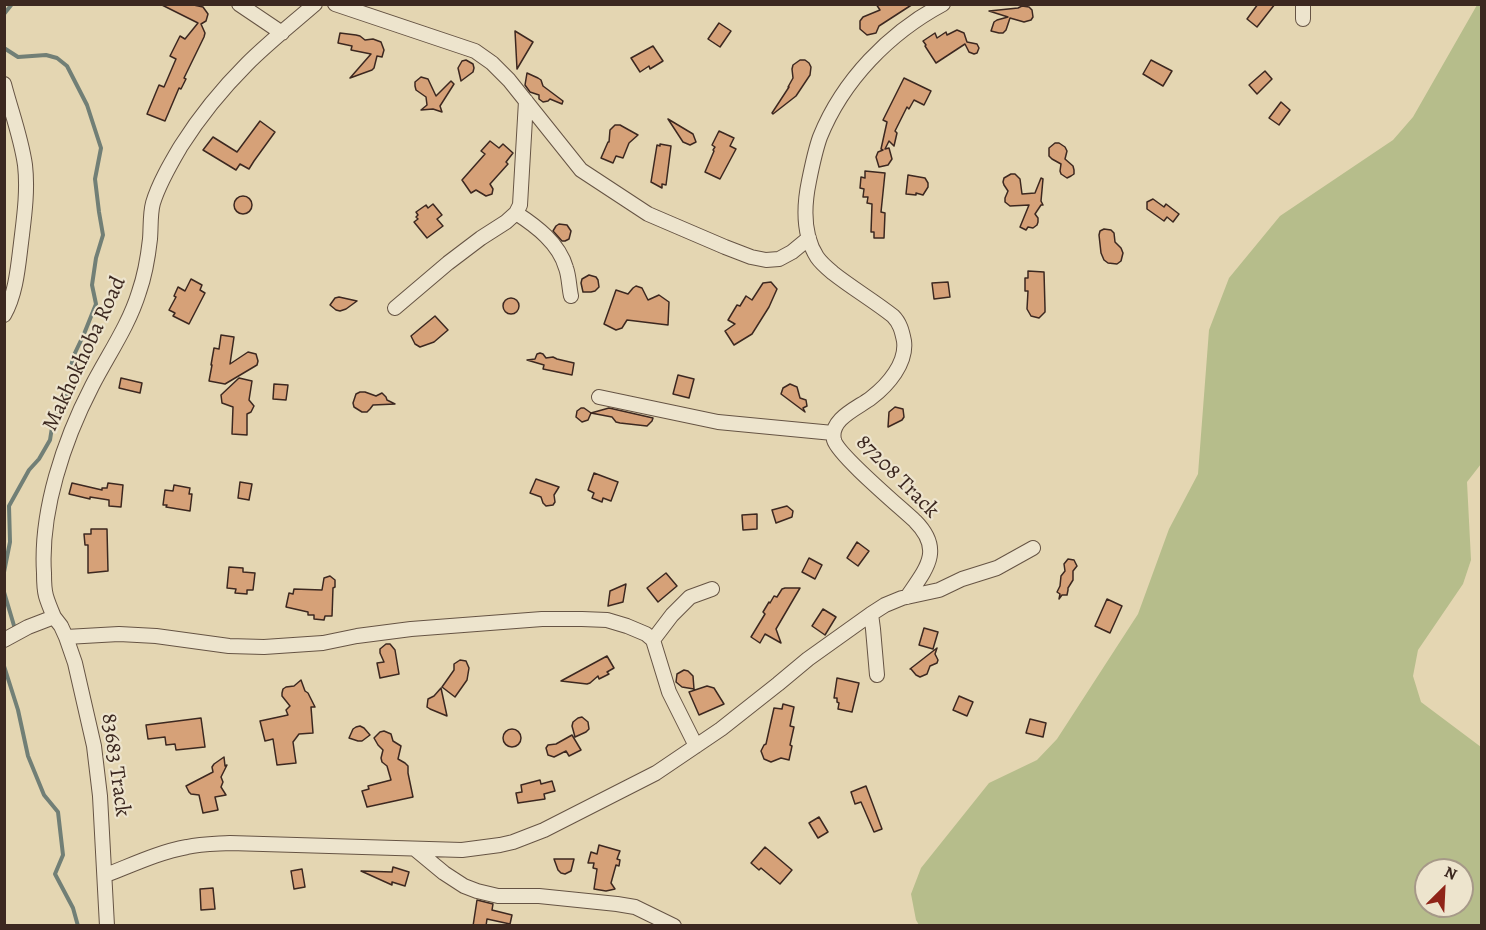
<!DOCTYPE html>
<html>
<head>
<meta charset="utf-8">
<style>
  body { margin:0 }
  #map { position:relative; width:1486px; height:930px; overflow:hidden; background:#e4d6b2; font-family:Alegreya,serif }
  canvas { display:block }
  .frame { position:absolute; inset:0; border:6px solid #3c2820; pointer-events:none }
  .north { position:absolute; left:1414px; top:858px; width:60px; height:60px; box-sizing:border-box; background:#ede4cd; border:2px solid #a69988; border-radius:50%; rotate:24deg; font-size:16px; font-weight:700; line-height:24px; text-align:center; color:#3c2820 }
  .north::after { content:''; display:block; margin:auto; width:21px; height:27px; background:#8f2418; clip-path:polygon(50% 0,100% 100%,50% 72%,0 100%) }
</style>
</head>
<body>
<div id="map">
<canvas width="1486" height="930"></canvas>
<div class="frame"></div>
<div class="north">N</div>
</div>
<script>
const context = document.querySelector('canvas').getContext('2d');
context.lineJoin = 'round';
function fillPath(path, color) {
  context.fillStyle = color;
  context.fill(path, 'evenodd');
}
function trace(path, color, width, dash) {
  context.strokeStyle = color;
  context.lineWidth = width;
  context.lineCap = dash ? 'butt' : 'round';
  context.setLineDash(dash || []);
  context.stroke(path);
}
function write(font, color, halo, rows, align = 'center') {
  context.font = font + ' Alegreya,serif';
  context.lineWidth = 4.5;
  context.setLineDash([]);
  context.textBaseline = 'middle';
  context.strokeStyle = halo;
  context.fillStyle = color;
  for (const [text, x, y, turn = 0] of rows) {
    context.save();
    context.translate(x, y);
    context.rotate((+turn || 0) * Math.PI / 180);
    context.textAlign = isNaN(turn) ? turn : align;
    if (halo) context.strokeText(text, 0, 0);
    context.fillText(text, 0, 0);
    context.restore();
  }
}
const green = new Path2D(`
  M1477,5H1482L1481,464L1467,482L1471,560L1463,584L1418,650L1413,676L1421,702L1481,747V925H919L916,920L911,894L921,868L989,783L1037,760L1057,739L1138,614L1169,529L1198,474L1209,330L1229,278L1280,216L1393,140L1413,117ZM1426,870H1462V906H1426Z`);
const stream = new Path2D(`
  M4,14L12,4
  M4,48L18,57L46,55L57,58L67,66L87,105L101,148L95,179L99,212L103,235L96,258L92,285L96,304L84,334L74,355L71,366L79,377L59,407L53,421L50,440L39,459L29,470L9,506L10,542L4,572
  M4,592L15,629
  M4,666L18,710L28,756L44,795L58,812L63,855L55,874L73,908L78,926`);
const building = new Path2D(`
  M160,4H189L203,7L208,14L206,21L201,24L205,33L204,37L184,78L186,79L181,89L179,88L165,121L147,114L159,85L164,87L176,59L170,56L180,36L185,39L198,23Z
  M876,4H913L879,26L876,33L867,35L860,29V21L863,17L880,10Z
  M1258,4H1275L1257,27L1247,19Z
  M1022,6L1029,7L1032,10L1033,17L1031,20L1024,22L1010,18L1006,30L1003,33H999L991,31L994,22L997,20L1008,17L989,11L1018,8Z
  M719,23L731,31L720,47L708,39Z
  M957,30L964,33L967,42L977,44L979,48L977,53L974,54L969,52L965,44L936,63L925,46L926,45L923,41L935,33L937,38L946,32L947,35Z
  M515,31L533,42L517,69Z
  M340,33L356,35L360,36L365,40L373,39L381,42L384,50L382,57L377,56L374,68L372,70L350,78L371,54L351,50L352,46L338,43Z
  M653,46L663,61L650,69L649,66L640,72L631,58Z
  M466,60L473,64L474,68L473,72L461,81L458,68L462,61Z
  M800,60H805L809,63L811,67L810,75L796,96L773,114L772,113L789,87H788L793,78L792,69L793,65Z
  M1151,60L1172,71L1163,86L1143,74Z
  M1265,71L1272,79L1257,94L1249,85Z
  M527,73L538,78L541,80L543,86L563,101L562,104L550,99L548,101L543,102L539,99V95L530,92L525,85Z
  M421,77L428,79L436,96L451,81L454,84L440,106L442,112L433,109L421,110L427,105L426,97L416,90L415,86V82Z
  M904,78L931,91L924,105L914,100L909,109L907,107L895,131L897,133L894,146L889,141L885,149L889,148L892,159L888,165L879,167L876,157L878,152L883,150L881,149L887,122L883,120Z
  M1281,102L1290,110L1279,125L1269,118Z
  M668,119L693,134L696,142L690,145L683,142Z
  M260,121L275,132L254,161L249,169L240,164L236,170L203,150L213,137L237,152Z
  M615,125H620L638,135L629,143L623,158L616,156L613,163L601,158L608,142H609L610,130Z
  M719,131L734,138L730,146L736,149L720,179L705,172L714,151L713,150L715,147L712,145Z
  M490,141L499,148L503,144L513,153L506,162L508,164L490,184L493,189L492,194L486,196L476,190L471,193L462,180L485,154L481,151Z
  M1055,143H1059L1065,147L1067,151L1065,159L1073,166L1074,170V174L1071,176L1067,178L1061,174L1060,171L1061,164L1052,159L1049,156V148Z
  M660,144L671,146L666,185L662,184V188L651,182L657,145L660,146Z
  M865,171L885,173L881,212L885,213L884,238H874V232H871L872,204L867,203L868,197H863L864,189L860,188L861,177L865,178Z
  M1011,174H1015L1020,179L1022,194L1035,193L1041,178L1043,179L1041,201L1043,205H1041L1035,214L1038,218V222L1037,225L1033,228L1028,227L1026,230L1020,227L1029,205L1010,206L1005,202V198L1008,191L1004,185L1003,182L1004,178Z
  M908,175L925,178L928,183V187L923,195L916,193V195L906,194Z
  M234 205a9 9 0 1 1 18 0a9 9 0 1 1-18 0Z
  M1153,199L1164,207L1166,204L1179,214L1173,222L1167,217L1164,221L1147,209V202Z
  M433,204L442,215L437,219L443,226L427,238L414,222L418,219L416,217L418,215L416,212L426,205L428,208Z
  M559,224L567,225L571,231L569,239L565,241H562L553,231L556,226Z
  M1104,229L1111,230L1114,233L1115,242L1121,248L1123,253L1121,261L1117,264L1108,263L1104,260L1101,253L1099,235L1100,231Z
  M1028,271L1044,272L1045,308V312L1039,318L1031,316L1027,309L1028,291H1025V278H1028Z
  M589,275L596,277L598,280L599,287L595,291L591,292H583L581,283L582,279Z
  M191,279L202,285L200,290L205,293L189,324L173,316L175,313L169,310L176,297L174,296L178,287L185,291Z
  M771,282L777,289L769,307L752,334L734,345L725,331L735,324L728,320L737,305L740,306L746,296L752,300L763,283Z
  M948,282L950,297L934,299L932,283Z
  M636,286L642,288L648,300L659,295L669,302L668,325L627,320L622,328L616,330L604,324L616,290L628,294L633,288Z
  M339,297L357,301L346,309L340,311L336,310L330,305L335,298Z
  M503 306a8 8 0 1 1 16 0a8 8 0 1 1-16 0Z
  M435,316L448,330L434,342L420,347L415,344L411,336Z
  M221,335L234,337L230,364L248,352L256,354L258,361L257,365L225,384L209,381L212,365H211L214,348L219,349Z
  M540,353L543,354L546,358L553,357L557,359L574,363L572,375L543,369L544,365L527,360L535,359L537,354Z
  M678,375L694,379L689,398L673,394Z
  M121,378L142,383L140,393L119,388Z
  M239,378L252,381L249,400L254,406L251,412L247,414V435L232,434L233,407L222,403L221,395Z
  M274,384L288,385L286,400L273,399Z
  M790,384L797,387L800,398L806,400L807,406L803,408L805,412L781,394L783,388Z
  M360,392H365L376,396L382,393L386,397L387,400L395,404L373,405L370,409L367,412H362L354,407L353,403L356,394Z
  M895,407L903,409L904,417L902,420L888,427L889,412Z
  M581,408H584L591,413L609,408L653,418L652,421L647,426L620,423L616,422L612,417L591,413L588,420L582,422L576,417L577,411Z
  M594,473L618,482L611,501L603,498L602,502L592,498L594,493L588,490Z
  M536,479L559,487L554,495L555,502L553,505L546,506L543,503L541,497L530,493Z
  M240,482L252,484L249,500L238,498Z
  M72,483L102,490V488H107L108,483L123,485L121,507L109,506V500L90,497V499L69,494Z
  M174,485L190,488L189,494H192L190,511L166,507L167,505H163L165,490L173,491Z
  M787,506L793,511L792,517L776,523L772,510Z
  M757,514V529L743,530L742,515Z
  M91,529H107L108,571L88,573V545H85L84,534H91Z
  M857,542L869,551L858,566L847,558Z
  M809,558L822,565L815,579L802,572Z
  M1068,559L1074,560L1077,566L1073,571V580L1068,588V590L1067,595H1062L1059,599L1060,594L1057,592L1060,586L1061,576L1065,571L1064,564Z
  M229,567L243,568V572L255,573L253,590H247V594L235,593L236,589L227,588Z
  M666,573L677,586L658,602L647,588Z
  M330,576L335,580V587L333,588L332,616H325L324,620L314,619V615H308V612L286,607L289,593L293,594L294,589L322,590L324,578Z
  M626,584L623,602L608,606L610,591Z
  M785,588H800L776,629L781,643L765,634L760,643L751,637L765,614L763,612L769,602L770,603L774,596L777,597L782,589Z
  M1107,599L1122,606L1110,633L1095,626Z
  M823,609L836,617L825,635L812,626Z
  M924,628L938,632L933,649L919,645Z
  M386,644H390L395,650L399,674L380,678L377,663L384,662L380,653V649Z
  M937,648L935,654L938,660L937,663L930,666L927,674L920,677L916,675L911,669H910Z
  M607,656L614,668L607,672L609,674L599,679L598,676L590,683L587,684L561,681Z
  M460,660L466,661L469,668L467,680L455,697L442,687L454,670V664Z
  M684,670L688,671L693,676L694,689L682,687L676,682L677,674Z
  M837,678L859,683L852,712L838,709L839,703L837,702V698H834Z
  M301,680L305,691L308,693L315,707H311L313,733L299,734L293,742L296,763L277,765L273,739L265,741L260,721L288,715L286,710L290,706L282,696V693L283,689L286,687L294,686Z
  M707,686L714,688L724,704L699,715L689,692Z
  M441,688L447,716L430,709L427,707L428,699L434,696Z
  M959,696L973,702L967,716L953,710Z
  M783,704L794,707L790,726L794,727L790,745L792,746L789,760L781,758L771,762L764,759L761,751L764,745L766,744L774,708L782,709Z
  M582,717L588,722L589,729L586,732L575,737L572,726L573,722L578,718Z
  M201,718L205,747L176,750L175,744L166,745L165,737L148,739L146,725Z
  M1030,719L1046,723L1043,737L1026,733Z
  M360,726L364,728L370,735L362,741H358L349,738L353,729L356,727Z
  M503 738a9 9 0 1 1 18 0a9 9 0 1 1-18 0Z
  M384,731L391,734L393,741L401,746L398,759L405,763L408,766V773L413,797L367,807L362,791L369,789L368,786L391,780L387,766L382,762L381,758L383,750L378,745L374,738L380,732Z
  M572,735L581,750L569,756L566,751L554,757L548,755L546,748L548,745L556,744Z
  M224,757L225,766L227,765L221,777L223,782L221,787L226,795L215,797L218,810L203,813L199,795L191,794L189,792L186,786L213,772L212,767L214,764Z
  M540,780L541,784L552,781L555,791L544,794L545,799L518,803L516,793L522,792L521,785Z
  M866,786L882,829L874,832L861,802L855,804L851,792Z
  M819,817L828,832L818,838L809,823Z
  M599,845L620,851L617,859L620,860L619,866L616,865L611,883L615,889L606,891L594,889L597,869L593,868L594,863H588L591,852L597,854Z
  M765,847L792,870L780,884L761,868L759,870L751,863Z
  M554,859H574L571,871L565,874L561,873L558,870Z
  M393,867L409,872L405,886L392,882V885L361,871L392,872Z
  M302,869L305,887L294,889L291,871Z
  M213,888L215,909L201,910L200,889Z
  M477,900L493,904L492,910L512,915L510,924L487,919L486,926H473Z`);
const minor = new Path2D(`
  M239,4L282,33
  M335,4L475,51L492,63L509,80L581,170L648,214L725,247L751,257L766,260L779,259L792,252L809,238
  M1303,4V19
  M4,84C11,111 21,137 25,165C28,191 24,218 21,243C18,267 16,294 4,315
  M516,213C536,226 559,243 566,268C569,276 569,287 571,296
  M395,308L448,263L481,238L506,222L516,213L520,205L526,101
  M599,397L718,422L833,433
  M907,597C926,569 944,550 915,521C900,507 838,455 834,440C829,419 858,408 871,398C888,385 907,363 904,341C902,331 900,323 893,316C874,301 852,288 833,273C827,268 821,263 817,257C803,235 804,205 809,181C812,166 815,151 820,137C843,80 889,33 943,4
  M871,614L873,629L877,675
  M54,617L61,626L66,637L75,663L94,746L100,796L107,926
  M66,637L119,634L156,636L229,646L264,647L323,643L357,636L411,629L542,619H582L607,620L627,626L646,634L653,640L669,692L696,746
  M4,640L28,627L54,617C51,610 48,603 46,596C44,589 44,580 44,573C40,511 64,440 92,386C108,355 129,325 139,292C145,275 148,257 150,239C151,227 150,214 153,203C159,183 171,163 181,146C200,116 222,89 247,64C268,43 292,24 315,4
  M653,640L672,615L690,597L712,589
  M415,849L444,873L464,886L477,891L498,896H539L617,904L635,907L674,926
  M106,875C132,865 159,852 187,847C201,844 215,844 230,843L462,850L500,845L513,842L544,830L656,773L721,729L778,684L808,659L871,614L885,605L902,598L939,590L962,579L997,568L1033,548`);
const streetNames = [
  ["Makhokhoba Road",85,354,-65],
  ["87208 Track",897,477,45],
  ["83683 Track",115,765,82]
];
fillPath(green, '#b6bd8b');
trace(stream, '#717f76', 4);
fillPath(building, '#d6a178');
trace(building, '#3c2820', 1.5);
trace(minor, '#665444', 16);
trace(minor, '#ede4cd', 14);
write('22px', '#3c2820', '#ede4cd', streetNames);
</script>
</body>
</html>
